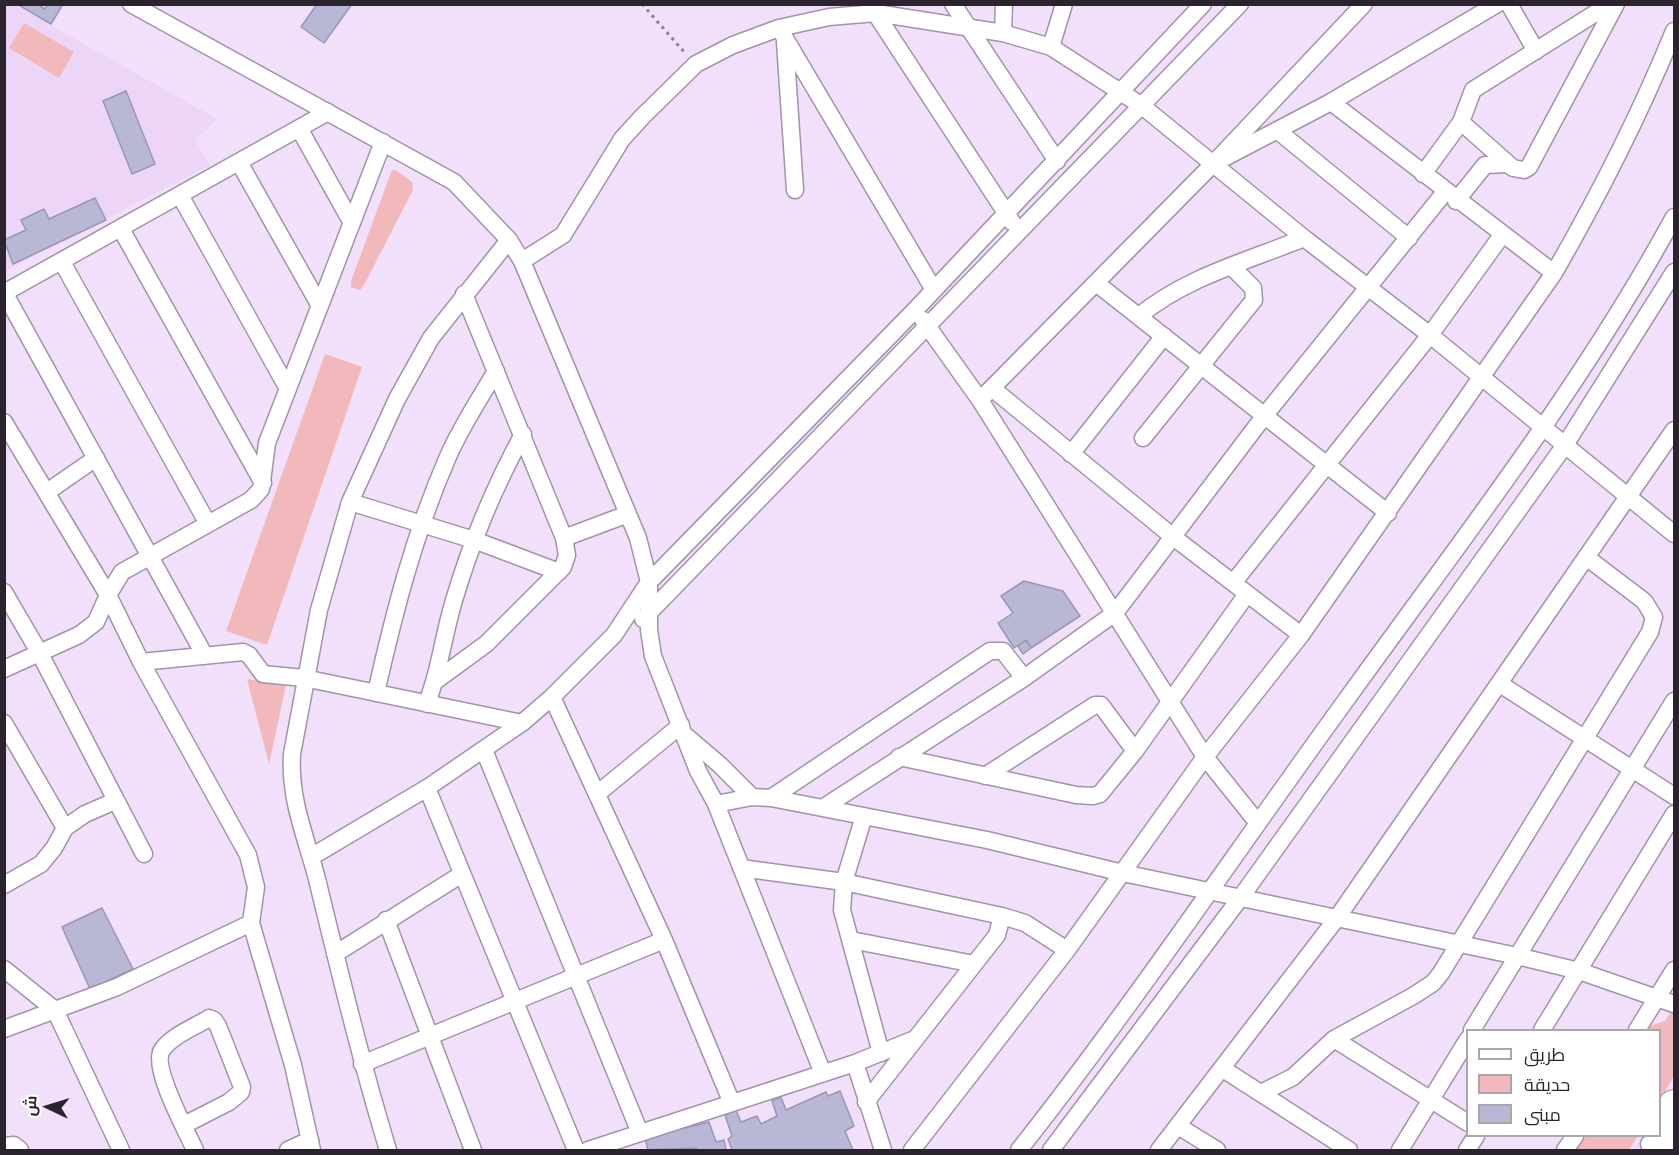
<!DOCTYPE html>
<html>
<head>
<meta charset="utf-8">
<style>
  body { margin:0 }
  #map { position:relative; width:1679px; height:1155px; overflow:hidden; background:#f2dffa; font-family:"Golos Text",Cairo,sans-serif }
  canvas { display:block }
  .frame { position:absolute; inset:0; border:6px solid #2b242f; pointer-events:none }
  .legend { position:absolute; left:1466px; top:1029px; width:195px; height:108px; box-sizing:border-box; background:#fff; border:2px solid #aaa7ac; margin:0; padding:8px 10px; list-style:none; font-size:18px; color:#2b242f }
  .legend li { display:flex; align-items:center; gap:12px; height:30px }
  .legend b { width:30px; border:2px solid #aaa7ac }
  .north { position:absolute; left:18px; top:1077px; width:60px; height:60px; -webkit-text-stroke:4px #fff; paint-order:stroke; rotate:274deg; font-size:16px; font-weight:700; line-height:24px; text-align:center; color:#2b242f }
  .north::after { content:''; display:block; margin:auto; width:21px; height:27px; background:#2b242f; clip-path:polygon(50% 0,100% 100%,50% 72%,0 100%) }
</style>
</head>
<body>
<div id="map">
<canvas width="1679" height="1155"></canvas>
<div class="frame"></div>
<ul class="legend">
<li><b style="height:8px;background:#fff"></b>طريق</li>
<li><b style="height:16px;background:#f2b9bd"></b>حديقة</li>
<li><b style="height:16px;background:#b8b7d5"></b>مبنى</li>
</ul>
<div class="north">ش</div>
</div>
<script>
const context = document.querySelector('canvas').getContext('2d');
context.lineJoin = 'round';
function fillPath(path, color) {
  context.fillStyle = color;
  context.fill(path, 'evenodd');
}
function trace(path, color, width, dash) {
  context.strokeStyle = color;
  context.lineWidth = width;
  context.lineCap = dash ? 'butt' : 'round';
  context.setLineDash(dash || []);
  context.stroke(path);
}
const built = new Path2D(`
  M13,4L217,119L195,140L210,165L5,271L4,5Z`);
const green = new Path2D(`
  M24,23L74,52L59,78L9,48Z
  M392,170L397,171L412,182L413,190L364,285L360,290L351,287V281Z
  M325,354L362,367L267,645L226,631Z
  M247,679L286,685L269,764Z
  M1674,1007V1076L1660,1100V1030H1644L1647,1027L1665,1021Z
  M1579,1136H1638L1629,1150H1570Z`);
const building = new Path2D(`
  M17,4H37L45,9L48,4H63L51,24Z
  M317,4H352L324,43L301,27Z
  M126,91L155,164L132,174L103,101Z
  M95,198L106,220L13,264L4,240L26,230L21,220L44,209L49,219Z
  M1024,581L1063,591L1080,616L1031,648L1026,640L1014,648L998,623L1013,613L1001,596Z
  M1026,640L1031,648L1023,654L1018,646Z
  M102,908L133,969L90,989L62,927Z
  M840,1091L854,1126L845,1131L853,1150H732L728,1139L732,1136L725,1115L736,1110L741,1122L757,1116L761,1124L777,1116L772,1101L781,1097L786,1110L826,1092L828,1096Z
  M709,1122L716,1142L724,1140L726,1150H697L696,1148L648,1150L645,1138Z`);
const path = new Path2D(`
  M642,4L686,54`);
const street = new Path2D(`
  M131,4L454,182L509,240L522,261L638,538L649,582V630L653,656L698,771L716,804L822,1071
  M953,4L1057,161
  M1509,4L1536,51
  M872,8L1012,222
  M779,28L934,290
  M1003,33L1004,4
  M785,42L795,190
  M1051,47L1064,4
  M1331,102L1554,273
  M1461,122L1513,168L1524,170L1529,167L1616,4
  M300,130L352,223
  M1278,131L1409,238
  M1226,157L1331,102L1497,4
  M240,164L320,306
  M1423,174L1461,122L1473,90L1610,4
  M181,197L288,389
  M1456,201L1485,165L1507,164
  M121,229L263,483
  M522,261L563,235L622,139L642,117L696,64L733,45L779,28L829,17L876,13L1003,33L1051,47L1142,106L1304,238L1430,335L1674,534
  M62,262L208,524
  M1096,283L1388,513
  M4,292L205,656
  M4,293L328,112
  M464,294L564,538
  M1139,316C1186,277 1248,261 1304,238
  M923,320L980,400L1205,757L1257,822
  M993,389L1172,536L1301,635
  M980,400L1214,163L1364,4
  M4,422L108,595L96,622L79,635L4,669
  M1143,438L1254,300L1253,288L1232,267
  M1071,454L1164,336
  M47,492L96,458
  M350,502L474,540L559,572
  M1233,583L1430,335L1502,235
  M4,592L39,652L144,854
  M643,619L1240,4
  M141,662L243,652L249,655L263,674L304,678L522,723
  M434,682C442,654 446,625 455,597C472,540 495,486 523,434
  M1500,684L1674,796
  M376,693C394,613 414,535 447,459C460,428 479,400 496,371
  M552,697L664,940L731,1101
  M427,704L434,682L486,644L563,567L567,555L564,538L628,514
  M4,723L65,828
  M686,736L720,765L752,797
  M484,750L640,1133
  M899,757L1076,795L1093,796L1100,794L1135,751L1247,594
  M985,776L1095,705H1101L1135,751
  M427,788L576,1150
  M597,794L681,725
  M771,798L990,651H1003L1024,678
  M716,804L752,797L771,798L987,840L1123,873L1517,956L1579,971L1674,1004
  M824,807L1024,678L1115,613L1265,415L1445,192
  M864,816L844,882L842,910L881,1053
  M311,857L427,788L522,723L552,697L614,635L649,582L916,309L1203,4
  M741,868L844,882L1002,916L1025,923L1067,950
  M4,885L41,864L54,848L65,828L85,814L115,801
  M386,920L473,1150
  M851,940L974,964
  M335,954L462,874
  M4,969L55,1010L121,1150
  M4,1029L117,987L251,923
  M1472,1030L1674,701
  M1542,1030L1674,814
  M1637,1030L1674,970
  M1334,1039L1468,1123
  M855,1063L883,1150
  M362,1064L664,940
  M1223,1069L1349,1150
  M1261,1093L1293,1077L1334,1039L1413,996L1433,983L1441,973L1650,632L1654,617L1644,601L1586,557
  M866,1102L997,935L1002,916
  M184,1125L229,1102L241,1092L242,1087L218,1026L214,1020L209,1018C195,1027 171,1036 162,1050C151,1067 187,1132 195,1150
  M1178,1126L1217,1150
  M1649,1144L1652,1150
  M4,1146L14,1145L20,1150
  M288,1150L310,1140
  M312,1150L293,1065L251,923L256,887L248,855L141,662L108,595L122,572L251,500L261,489L267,443L383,142
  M388,1150C361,1061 339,970 317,879C306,837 289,799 292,754L319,610L350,502L397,399L431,338L509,240
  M588,1150L855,1063L915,1039
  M912,1150L1067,950L1205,757L1301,635L1554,273C1599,195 1640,114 1674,31
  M1019,1150C1135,1003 1239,847 1349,696C1462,539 1582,386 1674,217
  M1051,1150L1241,897L1565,445L1674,272
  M1159,1150L1337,918L1674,430
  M1400,1150L1468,1039
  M1467,1150L1476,1136
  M1565,1150L1575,1136`);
const highway = new Path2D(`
  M1660,1128L1674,1105
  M1670,1150L1674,1143`);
fillPath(built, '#edd5f7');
fillPath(green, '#f2b9bd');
fillPath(building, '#b8b7d5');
trace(building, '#9897b4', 1.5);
trace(street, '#a492ac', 19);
trace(highway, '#a492ac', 32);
trace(path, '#8a7e90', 3, [3, 4.5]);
trace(street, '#fff', 16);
trace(highway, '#fff', 30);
</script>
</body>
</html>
